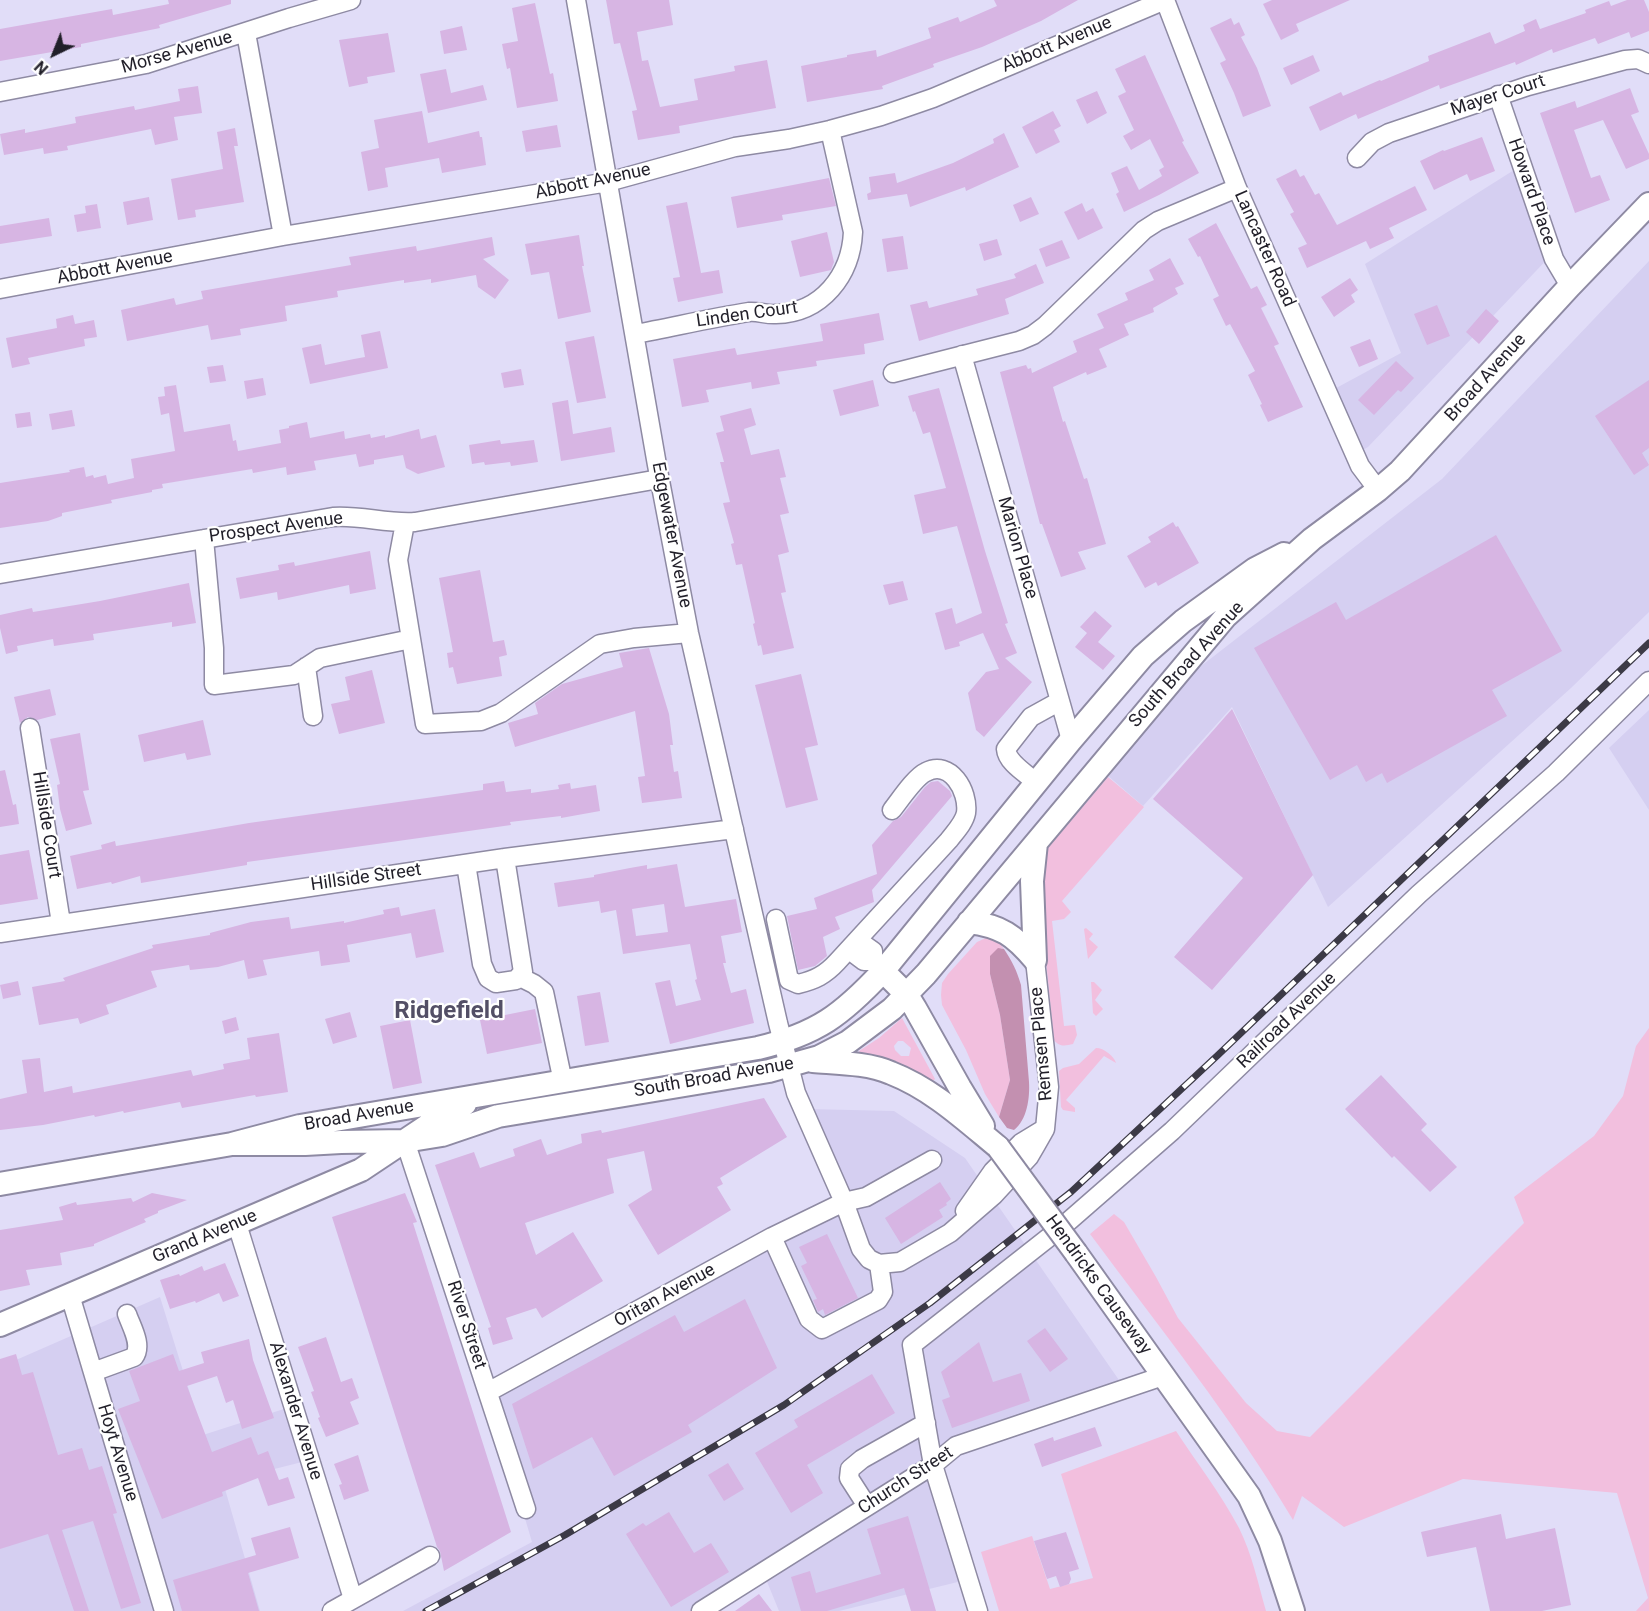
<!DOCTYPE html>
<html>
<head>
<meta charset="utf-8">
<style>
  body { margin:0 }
  #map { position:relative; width:1649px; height:1611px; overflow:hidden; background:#e1ddf8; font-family:Roboto,sans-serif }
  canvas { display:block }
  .north { position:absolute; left:24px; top:24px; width:60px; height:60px; -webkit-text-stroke:4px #fff; paint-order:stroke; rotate:223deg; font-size:16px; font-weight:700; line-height:24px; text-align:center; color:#211f29 }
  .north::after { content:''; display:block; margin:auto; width:21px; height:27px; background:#211f29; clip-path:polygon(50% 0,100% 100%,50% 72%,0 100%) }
</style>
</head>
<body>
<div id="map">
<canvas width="1649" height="1611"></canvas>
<div class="north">N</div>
</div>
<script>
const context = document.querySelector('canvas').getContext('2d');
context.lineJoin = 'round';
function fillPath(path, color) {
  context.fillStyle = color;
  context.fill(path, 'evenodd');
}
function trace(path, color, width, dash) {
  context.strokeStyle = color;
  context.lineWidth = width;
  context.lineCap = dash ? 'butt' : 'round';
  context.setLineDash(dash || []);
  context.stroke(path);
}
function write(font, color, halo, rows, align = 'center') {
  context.font = font + ' Roboto,sans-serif';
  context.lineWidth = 4.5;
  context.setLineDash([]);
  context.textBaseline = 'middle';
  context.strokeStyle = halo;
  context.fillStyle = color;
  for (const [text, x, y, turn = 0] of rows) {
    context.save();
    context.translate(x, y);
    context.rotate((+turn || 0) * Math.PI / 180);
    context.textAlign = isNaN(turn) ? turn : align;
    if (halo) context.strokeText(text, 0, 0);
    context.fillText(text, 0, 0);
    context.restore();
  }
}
const built = new Path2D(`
  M1522,165L1556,250L1368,447L1354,455L1327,393L1401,353L1365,264Z
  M1649,261V612L1571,688L1328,907L1232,707L1143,806L1107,775L1196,670L1442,479Z
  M1649,710V810L1609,748Z
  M807,1109L894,1111L965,1158L1121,1383L934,1451L970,1579L839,1611H779L761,1567L690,1611H403L532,1542L487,1391L844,1196Z
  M160,1297L203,1435L290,1407L306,1461L223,1482L260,1611H0V1367Z`);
const green = new Path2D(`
  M1108,777L1144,807L1062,901L1071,912L1064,919L1052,921L1064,1026L1075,1025L1077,1035L1073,1044C1065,1046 1059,1047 1054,1040L1038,882L1044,856L1048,848Z
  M1086,928L1093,934L1089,939L1098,947L1088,959L1084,929Z
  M988,937L997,940L1004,949L1001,948L990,974L1000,1015L1010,1080L999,1117L985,1094L966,1050L942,1005L941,995L942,983L948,974L977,942Z
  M1091,982H1094L1102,990L1095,1000L1103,1009L1096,1016L1093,1013Z
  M902,1018L935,1079L933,1081L902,1064L860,1054L859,1051L879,1038ZM898,1041H903L911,1048L909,1056H901L895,1050L894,1046Z
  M1649,1028V1611H1636L1648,1598L1617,1493L1463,1479L1344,1527L1302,1496L1293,1520C1233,1419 1160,1328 1090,1234L1114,1214L1124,1222L1156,1277L1178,1318L1246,1403L1277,1431L1310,1437L1524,1223L1514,1197L1594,1136L1623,1096L1636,1046Z
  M1096,1048C1104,1048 1114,1056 1116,1063L1104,1056L1066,1100L1075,1108V1112L1063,1110L1061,1107L1059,1071L1063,1068L1079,1064Z
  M1176,1431C1197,1463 1221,1494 1239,1528C1252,1554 1258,1583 1266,1611H999L981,1552L1032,1536L1050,1589L1093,1578L1061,1474Z`);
const forest = new Path2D(`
  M998,948L1004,949C1012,961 1017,971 1021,985L1029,1082C1030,1098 1027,1120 1014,1130L1007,1128L999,1117L1010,1080L1000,1015L990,974V956Z`);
const building = new Path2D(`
  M168,0H231V4L159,25L160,28L81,44V47L0,61V29L112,9L113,15L169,4Z
  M606,0H669L673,25L637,32L642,61L648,60L660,107L698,100L694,79L735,71L734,66L767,60L776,108L679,126L680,133L638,140L632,111L637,110L620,43L614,44Z
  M994,0H1078L1041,21L982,47L933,64L934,67L882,86L883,89L807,102L801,66L847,57V55L876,50L877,57L931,38L928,28L958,17L960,22L997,6Z
  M1272,0H1350L1296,24L1299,31L1281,40L1263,4Z
  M1627,0H1644L1649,12V31L1631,38L1629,32L1598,44L1595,38L1553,53L1552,49L1516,65L1515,62L1440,89L1439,85L1358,119L1356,114L1320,131L1309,107L1341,92L1343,96L1380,80L1381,81L1429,61L1428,56L1490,32L1495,44L1525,31L1523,25L1536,19L1540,29L1586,13L1585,10L1609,1L1611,6Z
  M535,3L550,74L553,73L558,101L517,108L510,68L507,69L502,44L518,41L512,8Z
  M1231,18L1234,25L1239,22L1245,35L1241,37L1257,68L1271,106L1243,117L1234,93L1220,63L1226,60L1210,28Z
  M462,26L467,50L444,54L440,31Z
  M388,33L395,72L367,77L368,83L349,87L339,40Z
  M1145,55L1184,141L1182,142L1199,173L1159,195L1124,212L1116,194L1119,192L1111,173L1127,166L1139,190L1162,176L1159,170L1164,167L1150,139L1131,150L1123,136L1134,130L1118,96L1126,92L1115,69Z
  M1313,55L1320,71L1291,85L1283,68Z
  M446,69L451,93L483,85L487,100L428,113L420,74Z
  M198,86L202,113L174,117L178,140L155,145L151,129L67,146L68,150L44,154L43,148L4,155L0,134L25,129V133L76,123L75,117L134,106L135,110L180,101L178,89Z
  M1630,88L1639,112L1631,115L1649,154V159L1626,169L1603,120L1574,130L1591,178L1600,175L1610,200L1575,213L1540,113L1575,101L1577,108Z
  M1097,91L1107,113L1087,124L1076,100Z
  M422,111L428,143L479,131L480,137H482L486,165L442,173L439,158L385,168L388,187L368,191L361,152L379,148L374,120Z
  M1053,111L1061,126L1054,130L1060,142L1036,154L1022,127Z
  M557,125L561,147L526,152L522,131Z
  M235,128L238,146H234L244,202L195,210L196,217L178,220L171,179L223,169L217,132Z
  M1004,133L1019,167L966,191L965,187L910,207L907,194L868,200L867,194L871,192L869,177L895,173L897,183L953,163L994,143L993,139Z
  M1482,137L1495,171L1470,181L1467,174L1434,190L1420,161L1443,150L1444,151Z
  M1296,169L1300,177L1304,175L1315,195L1319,193L1337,225L1415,186L1427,210L1389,228L1394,238L1370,249L1366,241L1307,268L1298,248L1307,244L1290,214L1294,212L1276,179Z
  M829,178L836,206L782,215L783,220L737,228L731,197Z
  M149,197L153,220L127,225L123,202Z
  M1031,197L1039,214L1020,222L1013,205Z
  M687,202L701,273L719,270L723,293L678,302L673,278L680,277L666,206Z
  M1082,203L1086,212L1093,208L1103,228L1078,240L1064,212Z
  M97,204L101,228L77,232L74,215L86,213L85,206Z
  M49,218L52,236L0,244V226Z
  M1216,223L1251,289L1257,286L1267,305L1261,308L1279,344L1274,346L1303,407L1268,422L1260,405L1262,404L1248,375L1255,371L1230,324L1226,326L1213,299L1219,296L1200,256L1198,257L1188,239Z
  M827,232L834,262L831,270L800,277L791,241Z
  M579,235L584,266H582L591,312L558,319L549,272L531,275L525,244Z
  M903,236L908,269L887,272L882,239Z
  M492,237L495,255L483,259L509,280L495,299L478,287L476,275L431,283V279L404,283V280L337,291L338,297L285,306L287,321L240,329L241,335L211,340L208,325L127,341L121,310L174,298L176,305L203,299L201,291L351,265L349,257L416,246L417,251Z
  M997,239L1002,255L984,261L979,244Z
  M1062,240L1070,258L1046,267L1039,249Z
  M1170,258L1184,284L1175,288L1178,294L1153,308L1154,312L1124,324L1129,335L1099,349L1107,367L1087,375L1086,372L1053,387L1063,422L1065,421L1084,479L1087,478L1106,544L1078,552L1086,569L1061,577L1042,524H1040L1000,372L1026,365L1028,369L1031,368L1032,373L1077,352L1073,341L1104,328L1097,314L1128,300L1125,293L1154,280L1149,270Z
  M1036,264L1044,283L1005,299L1009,314L919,341L910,305L927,301L929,308L978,295L976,289L1016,278L1014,274Z
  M1350,278L1358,290L1351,295L1355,302L1334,317L1321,297Z
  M1437,305L1450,336L1427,345L1414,314Z
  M1486,309L1499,321L1479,344L1466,332Z
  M879,313L884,340L864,344L865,354L816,361L817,366L777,372L780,384L752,389L751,382L706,390L709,402L682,407L673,359L735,348L737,355L823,341L820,324Z
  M73,315L75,324L94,320L97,337L84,339L85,346L28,358L30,364L12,368L6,338L57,328L56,319Z
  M380,331L388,368L310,384L302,348L321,344L325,365L354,359L365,357L361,335Z
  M594,336L606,398L577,403L565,342Z
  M1370,339L1378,359L1359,367L1350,347Z
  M1396,361L1414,378L1401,392L1398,390L1374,415L1358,400Z
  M223,365L226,381L210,383L207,367Z
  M521,369L524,385L504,388L501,373Z
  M263,378L266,395L247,399L244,381Z
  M873,380L879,406L840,416L833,390Z
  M1649,380V448L1642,453L1649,465L1634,475L1595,416Z
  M176,385L184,432L230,424L233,441L236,440L238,451L281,443L279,430L289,428V426L307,422L310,438L344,431L345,439L370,434L371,438L385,435V438L419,429L421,439L436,435L445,467L418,474L406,468L403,455L374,460V464L359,467L356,454L314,461L316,470L287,475L286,467L253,473L252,469L162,484L163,488L152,490V492L111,500L112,503L62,513V516L48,521L0,528V483L70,472L69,470L84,467L86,477L93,475L94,478L106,475L108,484L134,478L131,459L175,451L169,413L161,415L158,397L165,396L164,387Z
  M939,388L985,551L1008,623L1005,624L1017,653L1005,658L1032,682L984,737L976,730L968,693L986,672L999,669L983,633L959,642L960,646L945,650L935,613L952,608L956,624L982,613L957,526L923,534L914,495L946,488L930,432L923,434L915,411L913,412L908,396Z
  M568,400L573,434L611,427L615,452L561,461L552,403Z
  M751,408L756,425L744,429L751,455L779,449L786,477L780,478L789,513L780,515L789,552L778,555L786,592L781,593L794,648L763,655L761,645L758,646L753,624L755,623L742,564L736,565L731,544L734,543L723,503L730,502L720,462H724L716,433L724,431L720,416Z
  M72,410L75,426L52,430L49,414Z
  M30,412L32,426L17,428L15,414Z
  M500,440L501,444L534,440L538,462L511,466L510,462L485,465L484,462L472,464L469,445Z
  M1173,522L1176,527L1178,526L1199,563L1158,586L1156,582L1145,588L1127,556L1151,542L1148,537Z
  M1496,535L1562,651L1492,690L1507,716L1387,783L1382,773L1366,782L1357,765L1330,780L1254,648L1336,602L1346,620Z
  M370,551L376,589L350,594L349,585L278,600L277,592L240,599L236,578L279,570L278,565L294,562L295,566Z
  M480,570L493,642L504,640L507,655L499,657L502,676L457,684L453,667L449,668L447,653L453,652L439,578Z
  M903,581L908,600L889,605L883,585Z
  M189,583L196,623L172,627V622L93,634L94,640L54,646L53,639L17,646L18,651L6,654L0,628V615L32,608L33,612L100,601Z
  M1095,611L1112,626L1098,642L1115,656L1103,670L1075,647L1087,633L1080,627Z
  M649,648L669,714L673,745H670L674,772L678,771L682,798L642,803L638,777L645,776L635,711L515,747L508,723L538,714L535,703L562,684L623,667L619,653Z
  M372,670L385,723L339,734L331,704L350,700L345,677Z
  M801,674L818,745L805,748L818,800L786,808L755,685Z
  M50,689L56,715L37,720L28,717L20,723L14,697Z
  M1232,709L1313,875L1212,990L1174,957L1243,878L1153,799Z
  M203,720L211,755L187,760L185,753L144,762L138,735Z
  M80,733L89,790L83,791L92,824L66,831L60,809L57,785L60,784L50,739Z
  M5,770L13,805L16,804L19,824L0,827V771Z
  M504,781L506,792L531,789V793L559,789L558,785L570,783L571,789L596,785L600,811L561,818V816L510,822L511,825L384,843L247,862V865L141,883L140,876L112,884L111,882L77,889L70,856L102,849L101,845L115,841L116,846L249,823L441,796L483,790V784Z
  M938,781L950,791L952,796L872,890L874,902L835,917L840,929L823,937L827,956L815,966L798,970L787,916L817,909L814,898L877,874L872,845L893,821L901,817L925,787L931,782Z
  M29,850L38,899L0,905V855Z
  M677,864L685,907L736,899L742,932L721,936L726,963H723L731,993L746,989L754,1023L670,1044L655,983L670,980L676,1006L701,1000L695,980L697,979L690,944L623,954L616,910L601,913L599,901L558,907L554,883L594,877V875L630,868L647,865V869ZM664,904L668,932L636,936L632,909Z
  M399,907L401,916L435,909L444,952L416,958L411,933L347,945L350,962L321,966L319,951L263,960L267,975L248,979L244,960L218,967L190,970L189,965L151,971L157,987L106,1005L109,1014L80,1024L78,1018L39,1025L32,987L65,981L63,978L153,948L152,945L210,935V933L251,922L289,917L291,929L344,921V923L384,914L383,910Z
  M18,981L21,995L3,999L0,985Z
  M600,992L609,1042L585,1046L577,996Z
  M535,1009L542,1043L487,1054L480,1020Z
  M350,1012L357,1037L333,1044L325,1019Z
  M236,1017L239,1030L225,1034L222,1021Z
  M410,1020L422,1083L393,1089L380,1026Z
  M279,1033L288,1092L256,1097L255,1095L182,1108L180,1102L124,1113L123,1111L95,1117L94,1115L43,1125L0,1130V1099L27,1093L22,1060L40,1058L44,1092L72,1086L73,1093L191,1070L193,1076L224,1069L223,1064L250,1059L247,1038Z
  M1381,1075L1427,1124L1421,1130L1457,1167L1430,1192L1394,1156L1392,1158L1345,1109Z
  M764,1098L787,1137L720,1178L723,1184L717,1187L731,1210L658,1255L628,1205L652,1190L644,1151L607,1159L614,1193L525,1223L536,1255L573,1232L603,1281L542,1318L536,1308L506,1318L513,1339L493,1345L488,1328L491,1327L435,1165L474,1152L480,1168L515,1156L513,1149L541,1139L547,1155L582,1143L581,1134L601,1130L602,1133Z
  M940,1182L951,1199L946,1203L947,1205L939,1210L943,1217L901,1244L885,1218Z
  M152,1193L187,1200L158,1211V1213L144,1219L146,1222L94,1244V1246L60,1253L62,1265L26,1270L30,1285L0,1291V1230L63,1220L59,1207L76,1202L77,1205L131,1198L133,1202Z
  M405,1193L417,1222L413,1223L511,1532L444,1571L440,1551L437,1547L332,1217Z
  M827,1234L858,1298L825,1315L823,1309L818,1312L813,1300L817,1299L801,1266L807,1263L799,1247Z
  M225,1263L239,1296L223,1302L219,1293L196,1303L195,1301L170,1309L160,1280L179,1274L180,1276L202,1266L204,1271Z
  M745,1299L777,1368L688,1425L692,1432L614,1476L592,1437L533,1469L512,1404L675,1315L684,1332Z
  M1045,1328L1068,1359L1050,1372L1027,1341Z
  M326,1337L341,1382L352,1378L359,1398L350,1402L359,1424L326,1437L318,1418L320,1417L311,1392L314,1391L298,1347Z
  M249,1339L253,1360L274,1418L242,1429L233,1400L226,1403L217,1376L187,1386L212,1452L251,1437L258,1455L268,1451L279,1480L288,1477L295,1498L268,1506L258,1478L222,1492L223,1496L162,1519L118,1409L140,1401L129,1371L173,1354L179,1371L204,1363L201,1352Z
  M979,1342L993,1382L1021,1373L1030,1401L952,1428L942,1400L950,1397L941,1372Z
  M16,1354L22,1375L33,1372L58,1455L82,1448L89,1470L102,1466L117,1513L113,1514L141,1603L121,1609L93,1521L62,1530L89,1611H74L48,1534L0,1549V1359Z
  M872,1374L895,1413L807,1465L823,1493L791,1513L755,1453L798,1427L794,1420Z
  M1095,1427L1102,1446L1042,1467L1034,1444L1053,1437L1054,1441Z
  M358,1455L369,1491L344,1500L339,1485L342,1484L334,1464Z
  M728,1463L744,1489L724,1501L708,1475Z
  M669,1512L694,1553L711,1543L729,1572L671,1607L626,1534L643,1523L646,1526Z
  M1501,1514L1506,1539L1555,1528L1571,1605L1542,1611H1490L1476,1547L1427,1557L1421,1532Z
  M908,1516L936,1611H911L904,1588L827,1611H801L791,1577L810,1571L816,1593L881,1574L867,1529Z
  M290,1527L299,1558L248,1573L259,1611H182L173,1580L256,1555L251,1538Z
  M1066,1532L1079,1569L1069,1572L1071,1579L1069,1584L1060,1587L1056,1576L1047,1579L1034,1541Z
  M759,1594L772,1611H735Z`);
const minor = new Path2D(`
  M576,0L657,465L689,633L778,1023L796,1093L844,1202L861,1249L869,1259L879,1264L900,1262L950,1233L994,1195L1029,1157L1036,1145L1045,1129L1049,1087L1035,960
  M1165,0L1237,188L1360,466L1378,490
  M246,33L283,236
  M0,92L146,64L289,18L351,0
  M1498,95L1554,259L1570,286
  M1357,158L1372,142L1389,133L1528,86L1625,60L1638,59L1649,64
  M0,289L283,236L608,182L735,147L789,139L830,130L881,116L933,98L1165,0
  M635,334C673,327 711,318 749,312C758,311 767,315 776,314C822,313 851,275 853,232L830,130
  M962,355L1071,740
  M893,373L1019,341L1033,335L1045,326L1144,230L1158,221L1237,188
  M405,523L398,560L425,724L481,721L501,713L600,644L634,638L689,633
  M204,539L214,648V685L294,675L320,658L411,639
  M0,574L333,517C361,515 387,524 415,522L659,479
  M306,667L313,716
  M30,728L61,923
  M1037,783C1027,774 1007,763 1006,749L1031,717L1060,701
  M466,864L482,964L488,978L496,983L516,980L523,972L505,858
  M776,919L789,980L798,984C815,980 825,975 837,962L949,840C955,832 964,823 966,813C969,791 950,759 926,772C915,777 900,800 892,810
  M0,933L505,858L734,829
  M873,961V951L866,946H857L856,955L864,961H873L883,971
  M520,977L534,984L544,992L563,1082
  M405,1141L526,1509
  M965,1211L993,1171L1021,1143L1044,1129
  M237,1224L353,1599
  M772,1237L809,1319L822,1329L878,1300L883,1292L879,1264
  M70,1295L164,1611
  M93,1372L134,1357C143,1345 131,1326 127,1314
  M488,1392L772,1237L844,1202L866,1197L932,1160
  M867,1506L849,1478L850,1469L862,1459L926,1423
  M332,1611L430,1556
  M701,1611L933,1465L956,1446L1163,1376
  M978,1611L933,1465L912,1345L1062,1227L1172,1131L1419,894L1556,773L1649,681`);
const major = new Path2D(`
  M969,922C1001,926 1014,935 1035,960
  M1035,960L1032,881L1036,843
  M883,971L907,995L915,1008L960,1088L983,1126
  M813,1061C838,1063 868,1063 891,1073C932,1089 964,1119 998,1147
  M232,1144H305L341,1142L405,1141L442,1135L498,1116L769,1071L819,1057L848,1042L892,1009L926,974L1226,616L1312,539L1378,490L1400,471L1570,286L1649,204
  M0,1184L232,1144L300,1126L758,1048C817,1034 842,1015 883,971L1071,740L1143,656L1183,621L1255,569L1284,554
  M1076,1253L1249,1496L1270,1541L1293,1611
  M0,1325L361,1170L442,1116L465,1104`);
const rail = new Path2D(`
  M426,1611L565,1535L784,1405L930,1303L1071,1192L1218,1055L1649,643`);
const majorBridge = new Path2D(`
  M998,1147L1076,1253`);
const streetNames = [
  ["Abbott Avenue",1057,45,-23],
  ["Morse Avenue",177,53,-16],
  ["Mayer Court",1498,96,-18],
  ["Abbott Avenue",593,182,-12],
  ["Howard Place",1531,192,71],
  ["Lancaster Road",1264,249,66],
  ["Abbott Avenue",115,268,-11],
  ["Linden Court",747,315,-8],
  ["Broad Avenue",1486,378,-48],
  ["Prospect Avenue",276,528,-8],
  ["Edgewater Avenue",671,535,79],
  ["Marion Place",1017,548,74],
  ["South Broad Avenue",1187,665,-48],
  ["Hillside Court",46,825,81],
  ["Hillside Street",366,878,-8],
  ["Railroad Avenue",1287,1021,-44],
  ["Remsen Place",1042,1044,-95],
  ["South Broad Avenue",714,1078,-10],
  ["Broad Avenue",359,1116,-10],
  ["Grand Avenue",205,1237,-23],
  ["Hendricks Causeway",1098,1285,54],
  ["Oritan Avenue",665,1296,-29],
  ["River Street",466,1325,72],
  ["Alexander Avenue",295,1411,73],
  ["Hoyt Avenue",117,1453,73],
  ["Church Street",906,1481,-33]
];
const districtNames = [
  ["Ridgefield",449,1012]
];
fillPath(built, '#d5cff1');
fillPath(green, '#f2bfde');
fillPath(forest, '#c390b0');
fillPath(building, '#d7b5e3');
trace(minor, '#8e8aa3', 21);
trace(major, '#8e8aa3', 26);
trace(minor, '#fff', 18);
trace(major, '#fff', 22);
trace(rail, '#3c3a46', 7);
trace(rail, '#fff', 4.5, [14]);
trace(majorBridge, '#8e8aa3', 26, []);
trace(majorBridge, '#fff', 22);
write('18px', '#211f29', '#fff', streetNames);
write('bold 24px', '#534f66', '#fff', districtNames);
</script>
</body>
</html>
